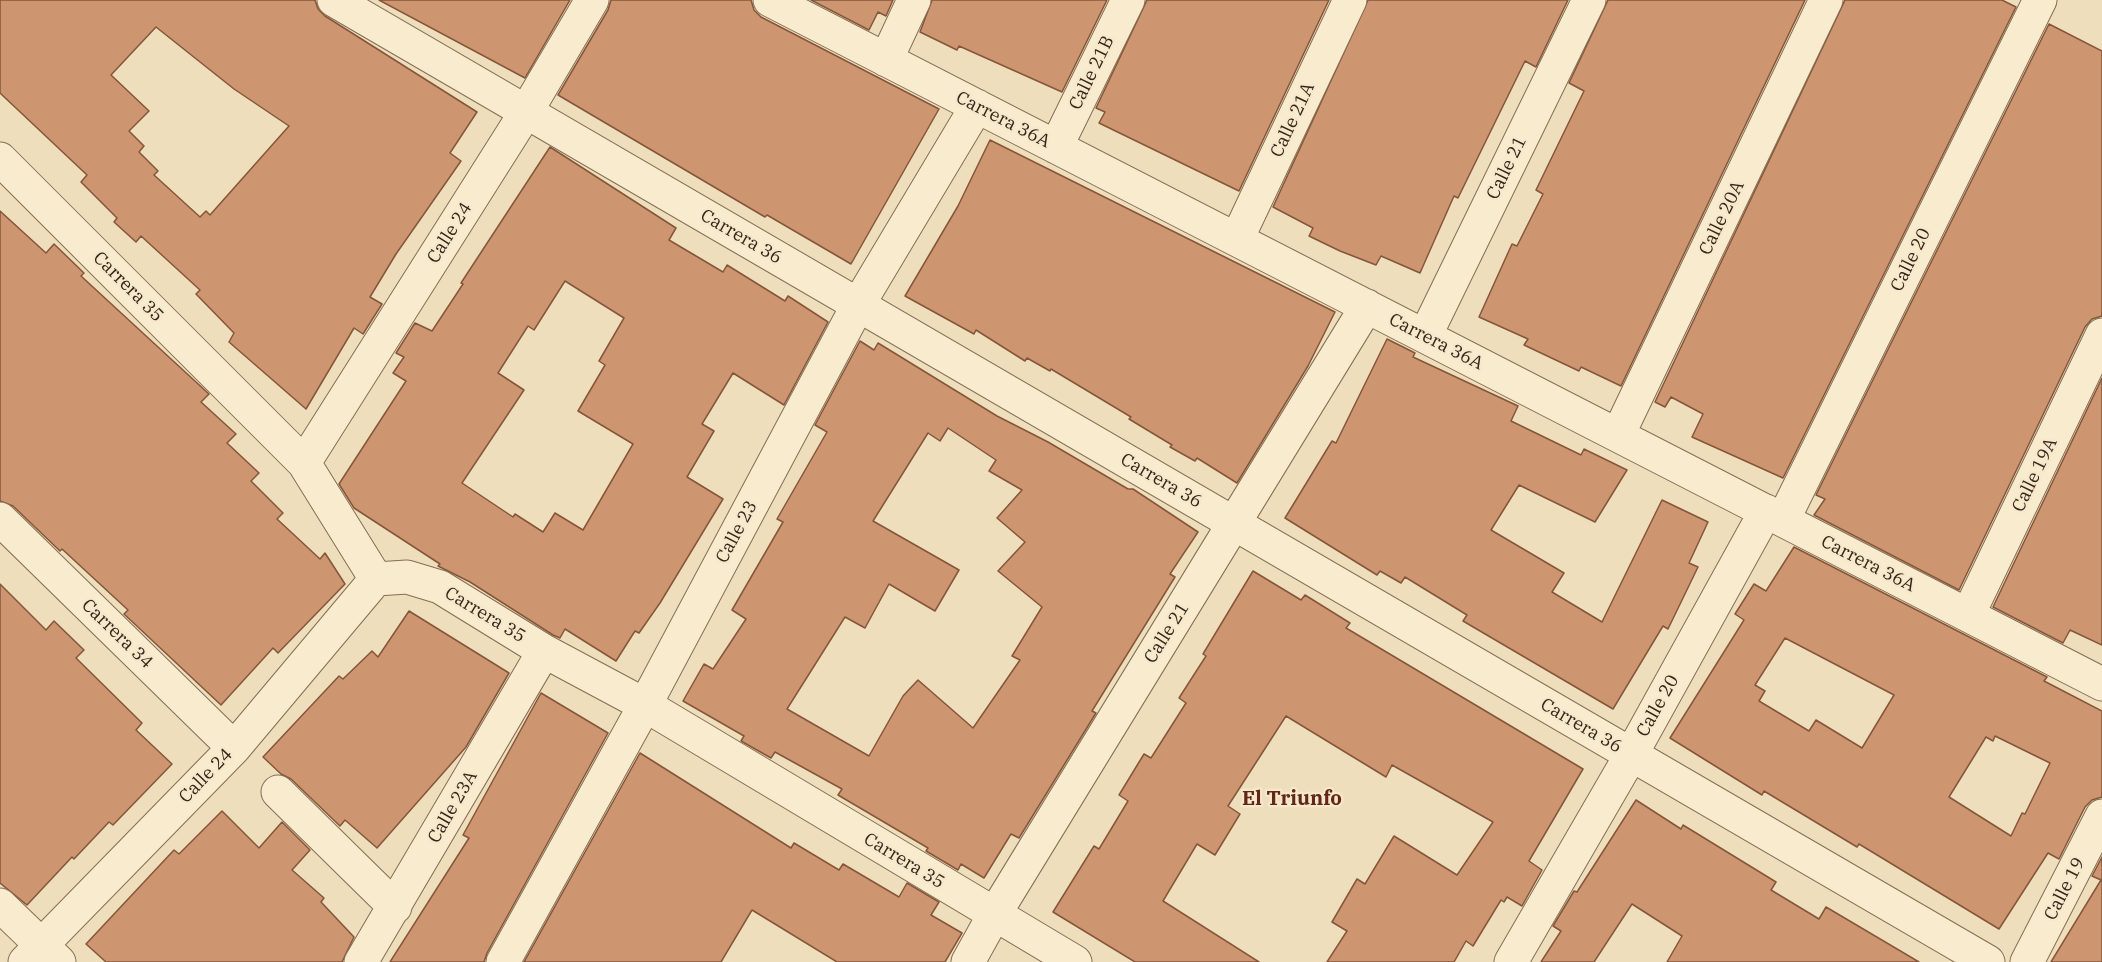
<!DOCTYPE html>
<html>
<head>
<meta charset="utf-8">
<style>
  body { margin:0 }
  canvas { display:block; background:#eedebb }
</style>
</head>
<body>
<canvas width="2102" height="962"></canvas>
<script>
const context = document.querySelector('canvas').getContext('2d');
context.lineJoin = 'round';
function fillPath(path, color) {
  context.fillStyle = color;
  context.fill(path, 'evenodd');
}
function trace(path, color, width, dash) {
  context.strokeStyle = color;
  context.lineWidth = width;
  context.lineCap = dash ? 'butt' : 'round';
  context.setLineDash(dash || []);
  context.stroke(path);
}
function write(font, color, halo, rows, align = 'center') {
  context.font = font + ' "IBM Plex Serif",serif';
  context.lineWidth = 4.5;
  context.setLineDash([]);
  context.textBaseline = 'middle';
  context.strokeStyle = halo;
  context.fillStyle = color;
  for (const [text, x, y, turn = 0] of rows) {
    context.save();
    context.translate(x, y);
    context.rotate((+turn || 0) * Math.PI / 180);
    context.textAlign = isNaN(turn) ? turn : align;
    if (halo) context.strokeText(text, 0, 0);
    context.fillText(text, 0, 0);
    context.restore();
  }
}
const building = new Path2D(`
  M0,0H315L318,9L325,16L477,112L450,153L461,161L396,254L370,297L382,304L363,334L354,328L306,409L229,342L234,333L196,294L200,290L141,236L136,242L114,222L117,218L81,182L87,175L0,93ZM156,27L234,89L289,126L210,215L206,211L200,217L154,175L158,171L139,152L144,146L129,131L149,111L111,75Z
  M379,0H570L525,78Z
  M611,0H751L754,10L761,17L939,109L851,264L767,215L765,217L558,95L608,10Z
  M811,0H893L886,16L878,12L869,30Z
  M932,0H1107L1062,92L959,46L957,50L920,32Z
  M1147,0H1329L1239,191L1099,123L1105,112L1096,108Z
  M1368,0H1568L1536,67L1525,61L1458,198L1454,196L1420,273L1381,256L1376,265L1340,251L1309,236L1313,228L1273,207Z
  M1608,0H1805L1621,386L1581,367L1579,371L1524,345L1528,339L1479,317L1512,244L1517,246L1543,194L1536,190L1584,91L1569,83Z
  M1845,0H2002L2016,7L1783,478L1692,437L1703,414L1671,397L1665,407L1655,402Z
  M2049,24L2102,51V316L2092,319L2085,327L1959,590L1814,515L1825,499L1816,495Z
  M990,140L1335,312L1308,366L1237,483L1197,458L1195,461L1170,447L1172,445L1129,419L1131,417L1051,369L1050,371L1027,358L1025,361L976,330L974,334L905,296L958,206Z
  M550,147L676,228L669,240L723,272L727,265L785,301L788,296L828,322L784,405L733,373L702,424L714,431L687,477L723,499L660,603L639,633L635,631L616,661L565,629L560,638L553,635L470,582L438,566L440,564L354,508L339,484L406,381L393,373L404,357L396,353L415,323L432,331L463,284L461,283ZM565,281L624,318L599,361L605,365L578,411L633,444L583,530L555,513L543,532L515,514L513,517L462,483L524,390L498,373L528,326L534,330Z
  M0,211L46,253L54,244L84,273L81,276L209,394L201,402L236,434L227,443L259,473L251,481L283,513L277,519L320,559L325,553L345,584L278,653L273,648L221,705L124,614L128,610L62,549L60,551L13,506L0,501Z
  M1387,339L1415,353L1413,357L1518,406L1511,421L1581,455L1584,449L1627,470L1595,522L1519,485L1491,530L1564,573L1552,592L1602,622L1662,500L1708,522L1689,563L1698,567L1668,629L1663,626L1613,709L1463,621L1467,615L1405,577L1401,583L1380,571L1377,575L1285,518L1332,441L1336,443Z
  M860,341L874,350L878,343L997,416L1048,442L1128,489H1133L1198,532L1170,574L1175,577L1092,711L1096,713L1019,838L1011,834L984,878L961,864L958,870L926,851L928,848L838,795L842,789L775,752L771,758L741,741L744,736L683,701L704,664L713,669L746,619L732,610L783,522L777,519L827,432L815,425ZM948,428L996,460L989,471L1022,490L997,518L1025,542L998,571L1042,607L1012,656L1020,660L973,728L918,680L903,696L869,756L787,709L845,617L865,628L889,584L935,611L959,570L873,521L928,433L940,441Z
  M2102,378V645L2070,630L2063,643L1993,607Z
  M1794,547L2047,677L2044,681L2102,711V797L2092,800L2085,807L2059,859L2048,853L1999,929L1859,844L1857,847L1764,791L1762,795L1670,738L1744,620L1735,614L1754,584L1766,591ZM1785,638L1894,695L1862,748L1816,720L1809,731L1759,701L1765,691L1755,685ZM1995,736L2050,763L2025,814L2022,813L2011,836L1949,797L1986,737L1993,741Z
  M1253,571L1301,600L1305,595L1350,623L1346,628L1583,769L1529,861L1542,870L1522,906L1507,897L1504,902L1501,900L1473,946L1466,941L1454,962H1327L1347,931L1332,922L1357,879L1365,884L1394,836L1457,875L1493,822L1392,765L1386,777L1286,716L1228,806L1240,814L1215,855L1197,844L1163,901L1259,962H1135L1053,912L1094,846L1099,849L1128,801L1119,795L1144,754L1151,758L1186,703L1179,698L1206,656L1203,654Z
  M0,584L46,630L54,621L84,650L76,658L142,723L136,730L172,764L113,825L109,822L74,859L72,857L27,905L0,883Z
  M409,611L509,673L466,747L377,848L345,820L340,826L291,779L281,774L263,757L339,676L343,679L372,651L378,657Z
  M541,693L608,733L487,953L484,962H390L469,838L463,835Z
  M640,753L791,848L794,843L839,870L843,864L899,897L907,883L939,902L931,915L962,933L945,962H837L752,910L721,962H524Z
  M1636,800L1681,829L1683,825L1776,882L1771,890L1819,919L1826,907L1919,962H1667L1682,936L1632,904L1594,962H1541L1561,931L1553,926L1574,891L1577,892Z
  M222,811L259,848L282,822L310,850L292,870L324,898L321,902L354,937L342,962H106L86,944L174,850L179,854Z
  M2102,857V962H2051L2101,880L2092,876Z`);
const minor = new Path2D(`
  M334,0L1988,962
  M770,0L2102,684
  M886,60L914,0
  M1056,147L1128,0
  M0,159L304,463L376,579
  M1237,239L1350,0
  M1425,336L1589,0
  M1618,435L1826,0
  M304,463L526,112L592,0
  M0,519L234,748
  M1783,520L2040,0
  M376,579L407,577L440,587L544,651L645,705L1075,962
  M1968,615L2102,335
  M278,792L395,907
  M0,905L59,962
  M25,962L234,748L376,579
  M361,962L544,651
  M503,962L645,705L858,305L977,106
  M968,962L994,915L1367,306
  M1511,962L1631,755L1766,511
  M2027,962L2102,816`);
const streetNames = [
  ["Calle 21B",1092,73,-64],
  ["Carrera 36A",1003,120,27],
  ["Calle 21A",1293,120,-65],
  ["Calle 21",1507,168,-64],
  ["Calle 20A",1722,218,-64],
  ["Calle 24",450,233,-58],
  ["Carrera 36",741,237,30],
  ["Calle 20",1911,260,-64],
  ["Carrera 35",128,287,45],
  ["Carrera 36A",1436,342,27],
  ["Calle 19A",2035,475,-64],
  ["Carrera 36",1161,481,30],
  ["Calle 23",737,532,-62],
  ["Carrera 36A",1868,564,27],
  ["Carrera 35",485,615,31],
  ["Calle 21",1167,633,-58],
  ["Carrera 34",117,634,44],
  ["Calle 20",1658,706,-61],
  ["Carrera 36",1581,726,30],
  ["Calle 24",206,776,-46],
  ["Calle 23A",453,807,-60],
  ["Carrera 35",904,861,31],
  ["Calle 19",2065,889,-63]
];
const neighbourhoodNames = [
  ["El Triunfo",1292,799]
];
fillPath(building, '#cd9570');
trace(building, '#85563a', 1.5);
trace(minor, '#856e55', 35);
trace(minor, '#f9ebce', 33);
write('18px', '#34261a', '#f6e8cb', streetNames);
write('bold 20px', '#612719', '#f6e8cb', neighbourhoodNames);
</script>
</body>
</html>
